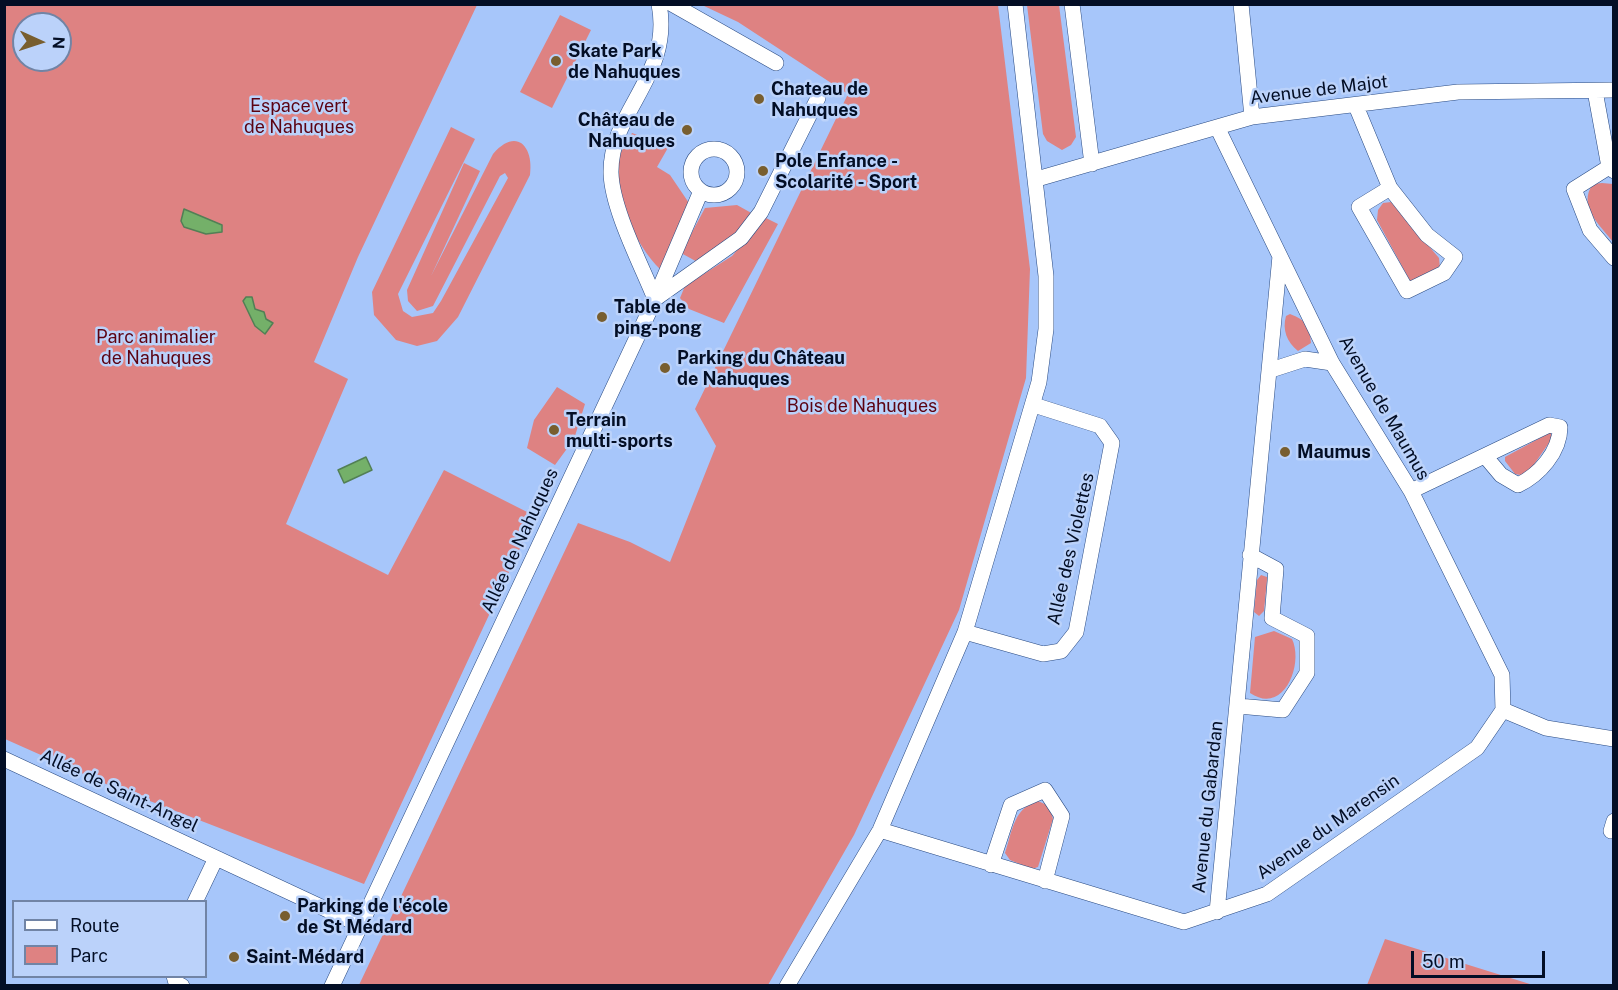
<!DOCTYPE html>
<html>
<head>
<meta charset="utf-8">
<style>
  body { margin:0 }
  #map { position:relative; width:1618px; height:990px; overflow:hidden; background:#a7c6fa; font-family:"Public Sans",sans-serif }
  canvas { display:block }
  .frame { position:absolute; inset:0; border:6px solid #030e25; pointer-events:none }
  .legend { position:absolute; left:12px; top:900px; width:195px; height:78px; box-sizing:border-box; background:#bbd2fa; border:2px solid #7184a5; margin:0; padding:8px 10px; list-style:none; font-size:18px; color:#030e25 }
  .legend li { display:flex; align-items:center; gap:12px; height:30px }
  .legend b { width:30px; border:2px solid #7184a5 }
  .north { position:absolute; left:12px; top:12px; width:60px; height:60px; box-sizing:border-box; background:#bbd2fa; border:2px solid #7184a5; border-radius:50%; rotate:93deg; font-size:16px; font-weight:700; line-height:24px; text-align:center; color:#030e25 }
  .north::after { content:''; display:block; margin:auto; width:21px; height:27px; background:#785e2f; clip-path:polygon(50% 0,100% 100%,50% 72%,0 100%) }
  .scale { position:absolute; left:1411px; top:951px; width:134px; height:27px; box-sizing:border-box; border:3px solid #030e25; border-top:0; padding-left:8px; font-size:18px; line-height:21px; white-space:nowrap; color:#030e25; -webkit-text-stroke:4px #bbd2fa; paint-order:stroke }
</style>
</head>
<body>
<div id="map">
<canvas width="1618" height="990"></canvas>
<div class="frame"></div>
<ul class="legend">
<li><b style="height:8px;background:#fff"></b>Route</li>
<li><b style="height:16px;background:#de8282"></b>Parc</li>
</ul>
<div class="north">N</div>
<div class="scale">50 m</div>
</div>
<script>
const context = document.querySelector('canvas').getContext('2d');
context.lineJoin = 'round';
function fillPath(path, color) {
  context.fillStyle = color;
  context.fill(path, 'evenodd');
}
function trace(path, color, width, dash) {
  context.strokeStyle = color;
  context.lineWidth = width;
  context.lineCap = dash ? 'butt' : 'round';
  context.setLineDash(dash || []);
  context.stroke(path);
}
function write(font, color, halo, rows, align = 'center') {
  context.font = font + ' "Public Sans",sans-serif';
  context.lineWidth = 5;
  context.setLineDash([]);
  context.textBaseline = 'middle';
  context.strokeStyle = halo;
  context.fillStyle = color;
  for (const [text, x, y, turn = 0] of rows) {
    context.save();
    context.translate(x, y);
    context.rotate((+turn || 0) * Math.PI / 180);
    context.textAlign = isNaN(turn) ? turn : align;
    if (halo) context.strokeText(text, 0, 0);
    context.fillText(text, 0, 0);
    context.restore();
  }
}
const green = new Path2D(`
  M5,5H477L358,257L314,362L348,379L286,524L388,575L444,470L535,516L364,884L106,784L5,739ZM24,24H60V60H24Z
  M702,5H998L1030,269L1026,378L959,610L854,835L768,985H359L578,523L630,542L670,562L716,446L695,409L848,94L738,22Z
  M1027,5H1059L1076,137L1071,145L1062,150L1047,141L1043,134Z
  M560,15L591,30L552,108L520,92Z
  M451,127L475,139L398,294L403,311L412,317L433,313L441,301L508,178L505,173L500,176L433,306L417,311L408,301L407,290L464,163L480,171L431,276L493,154C516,127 534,146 530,175L458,317L437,341L417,346L396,340L374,315L372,292Z
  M632,133L669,146L657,167L670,175L691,206L660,269C637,247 609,191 619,158C621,149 628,141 632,133Z
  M1602,183L1613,184V242C1600,225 1577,206 1593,184Z
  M1391,202L1439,258L1440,268L1416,283L1410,281L1377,220L1378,210L1383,203Z
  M737,205L755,215L738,234L701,264L681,253L705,208Z
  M766,218L778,224L724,323L689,309L680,298L685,286L732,256Z
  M1290,314C1306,320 1310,326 1311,343L1298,351C1287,342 1282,330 1286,316Z
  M557,387L585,404L574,439L555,465L527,448L534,420Z
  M1551,432V440L1526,476L1515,474L1505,461V457Z
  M1261,575L1267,577V580L1264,611L1259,616L1254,612L1257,580Z
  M1274,631L1292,639C1304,664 1284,716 1250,693L1255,637Z
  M1038,801L1049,806L1053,819L1038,867L1032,869L1010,860L1005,853C1012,832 1014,807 1038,801Z
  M1385,939L1533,985H1367Z`);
const water = new Path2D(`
  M184,209L222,225V232L206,234L184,227L181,221Z
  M246,297H252L255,309L264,312L266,319L273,323L265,334L255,326L243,301Z
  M366,457L372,470L344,483L338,470Z`);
const minor = new Path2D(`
  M672,4L776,63
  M1072,4L1092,164
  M1241,4L1252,117
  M1595,91L1609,167L1614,171
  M1356,106L1390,188L1427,235L1455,257L1444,273L1407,291L1359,207L1390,188
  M1218,129L1332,363L1411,491L1502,675L1503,710
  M691 172a23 23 0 1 1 46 0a23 23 0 1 1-46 0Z
  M1609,167L1574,189L1590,230L1614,258
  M1037,179L1252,117L1458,92L1614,90
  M701,191L655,299L741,238L761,212L818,98
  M1271,370L1305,359L1332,363
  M1411,491L1549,425L1560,427C1560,452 1539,475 1518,485L1501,475L1485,456
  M965,632L1043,654L1061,651L1076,632L1112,443L1100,426L1034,405
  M1238,706L1283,710L1307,673V636L1272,618L1276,569L1250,555
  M1503,710L1546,728L1614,739
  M4,759L362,926
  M880,830L1184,922L1267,894L1477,748L1503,710
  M1611,831L1614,821
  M991,865L1011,805L1045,790L1062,816L1045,881
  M195,902L216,858
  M1217,912L1280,256
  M174,976L176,983L182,986
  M332,986L655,299C641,264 612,209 611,173C610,110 673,76 659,4
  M787,986L880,830L965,632L1039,382L1046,329V276L1015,4`);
const markers = [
  [556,61,6,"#785e2f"],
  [759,99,6,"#785e2f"],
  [687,130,6,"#785e2f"],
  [763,171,6,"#785e2f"],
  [602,317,6,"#785e2f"],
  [665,368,6,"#785e2f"],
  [554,430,6,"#785e2f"],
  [1285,452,6,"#785e2f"],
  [285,916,6,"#785e2f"],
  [234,957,6,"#785e2f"]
];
const poiNames = [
  ["Skate Park",568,51],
  ["de Nahuques",568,72],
  ["Chateau de",771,89],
  ["Nahuques",771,110],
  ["Château de",675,120,"right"],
  ["Nahuques",675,141,"right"],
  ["Pole Enfance -",775,161],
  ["Scolarité - Sport",775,182],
  ["Table de",614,307],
  ["ping-pong",614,328],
  ["Parking du Château",677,358],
  ["de Nahuques",677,379],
  ["Terrain",566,420],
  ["multi-sports",566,441],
  ["Maumus",1297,452],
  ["Parking de l'école",297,906],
  ["de St Médard",297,927],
  ["Saint-Médard",246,957]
];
const streetNames = [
  ["Avenue de Majot",1319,90,-7],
  ["Avenue de Maumus",1384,408,60],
  ["Allée de Nahuques",520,541,-65],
  ["Allée des Violettes",1071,549,-77],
  ["Allée de Saint-Angel",119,791,25],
  ["Avenue du Gabardan",1208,807,-84],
  ["Avenue du Marensin",1328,827,-35]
];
const parkNames = [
  ["Espace vert",299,106],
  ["de Nahuques",299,127],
  ["Parc animalier",156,337],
  ["de Nahuques",156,358],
  ["Bois de Nahuques",862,406]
];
fillPath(green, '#de8282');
fillPath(water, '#74b069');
trace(water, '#527f55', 1.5);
trace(minor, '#294a82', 16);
trace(minor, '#fff', 15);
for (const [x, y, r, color] of markers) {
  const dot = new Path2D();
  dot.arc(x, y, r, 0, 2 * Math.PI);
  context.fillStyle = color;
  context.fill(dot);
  trace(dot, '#bbd2fa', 2);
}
write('bold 18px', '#030e25', '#bbd2fa', poiNames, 'left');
write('18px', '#030e25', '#bbd2fa', streetNames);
write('18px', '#5c0312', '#bbd2fa', parkNames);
</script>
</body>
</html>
